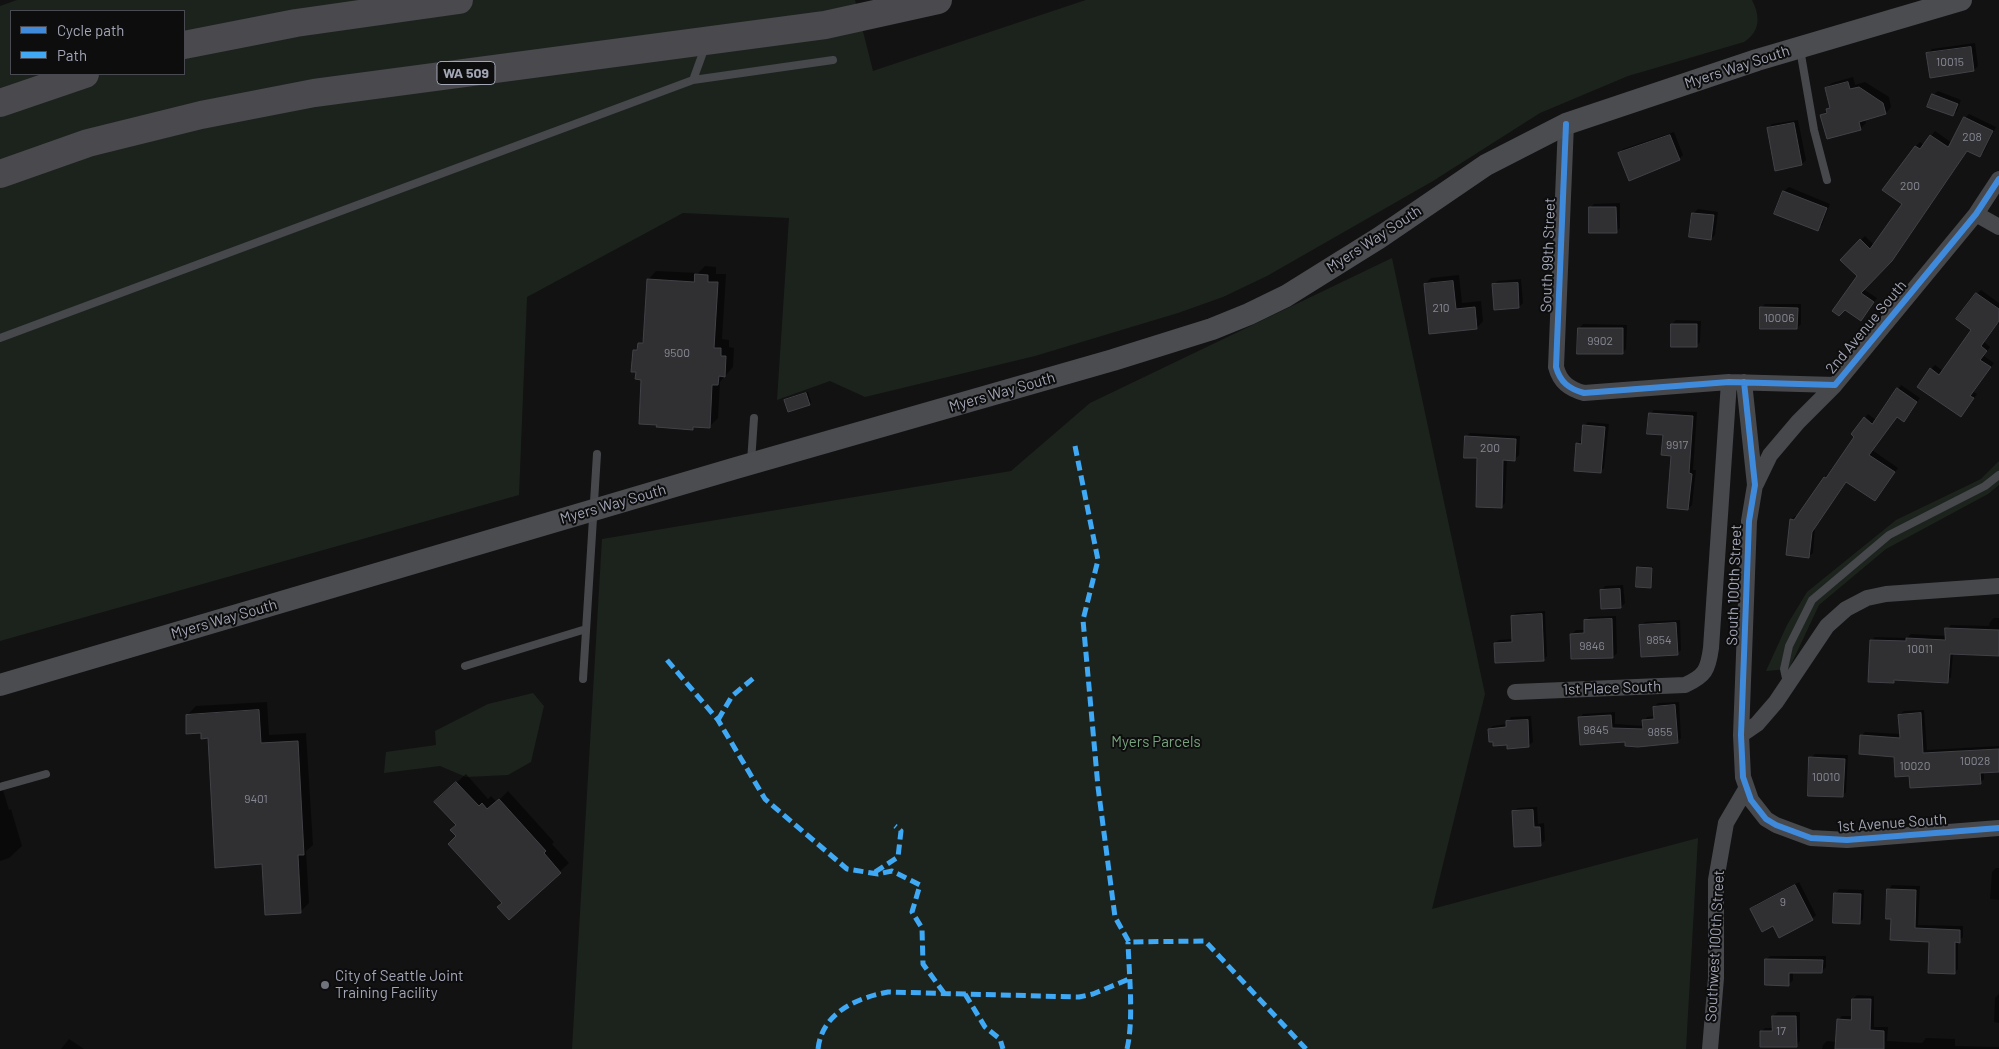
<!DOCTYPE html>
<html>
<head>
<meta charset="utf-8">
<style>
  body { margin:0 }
  #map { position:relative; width:1999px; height:1049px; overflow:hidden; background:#121213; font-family:Barlow,sans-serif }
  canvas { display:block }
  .legend { position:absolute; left:10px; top:10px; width:175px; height:65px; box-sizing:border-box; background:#0d0d0e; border:1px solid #494a51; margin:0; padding:6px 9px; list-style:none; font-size:15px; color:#a2a6b5 }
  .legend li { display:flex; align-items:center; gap:10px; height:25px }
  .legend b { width:25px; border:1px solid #494a51 }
</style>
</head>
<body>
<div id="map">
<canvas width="1999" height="1049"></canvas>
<ul class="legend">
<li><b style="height:6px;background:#408adc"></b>Cycle path</li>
<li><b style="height:6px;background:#3fa9f5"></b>Path</li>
</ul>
</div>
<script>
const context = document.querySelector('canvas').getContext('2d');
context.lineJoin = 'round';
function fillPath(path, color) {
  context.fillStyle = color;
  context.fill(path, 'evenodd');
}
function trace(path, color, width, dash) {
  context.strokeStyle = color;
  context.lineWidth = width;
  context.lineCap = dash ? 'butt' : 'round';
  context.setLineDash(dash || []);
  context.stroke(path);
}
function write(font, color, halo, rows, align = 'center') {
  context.font = font + ' Barlow,sans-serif';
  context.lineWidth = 4;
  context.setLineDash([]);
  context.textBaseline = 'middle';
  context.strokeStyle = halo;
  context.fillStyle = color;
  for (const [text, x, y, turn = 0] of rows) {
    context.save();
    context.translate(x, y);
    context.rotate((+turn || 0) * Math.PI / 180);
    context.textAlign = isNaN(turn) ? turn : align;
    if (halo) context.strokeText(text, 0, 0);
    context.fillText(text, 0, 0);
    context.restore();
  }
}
const green = new Path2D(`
  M17,0H855L873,71L1086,0H1752C1760,16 1761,31 1744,42L1628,76L1540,113L1433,181L1267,276L1223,297L1178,313L1035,356L865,397L830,381L777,400L789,218L683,213L527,297L519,495L0,641V6ZM11,11H184V74H11Z
  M1392,258L1485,694L1432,909L1698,838L1686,1049H572L602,539L1011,471L1090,403Z
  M1999,461V485L1988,494L1886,549L1819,605L1789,669L1766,671L1787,625L1807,592L1896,520L1981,479Z
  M533,693L544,706L531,762L508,775L466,777L440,766L384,773L386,752L436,745L435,731L488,704Z`);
const shadow = new Path2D(`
  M1975,43L1978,66L1974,70L1928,53L1932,49Z
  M1853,77L1855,85L1865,82L1889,97L1891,107L1886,113L1865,119L1866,123L1860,129L1822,115L1831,106L1826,88L1832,83Z
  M1938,91L1961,100L1957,111L1953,115L1933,95Z
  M1969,114L1996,127L1984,152L1980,156L1968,150L1896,255L1863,289L1877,298L1861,319L1859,276L1842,260L1865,236L1874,245L1904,204L1884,190L1916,146L1920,142L1924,145L1935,131L1952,143L1965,118Z
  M1798,120L1806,160L1802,164L1768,129L1772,124Z
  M1674,132L1683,155L1679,159L1619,154L1623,149Z
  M1789,187L1830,204L1822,225L1818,229L1776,213L1784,191Z
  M1620,203V228L1616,232L1590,208L1594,204Z
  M1698,209L1718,212L1715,235L1711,239L1690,236L1694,213Z
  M705,266L716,267V274H726L722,339L729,340V347L734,348L733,367L720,382L718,418L709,427L695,426L692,428L637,371L634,351L645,338L648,280L656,271L698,273Z
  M1459,275L1462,303L1481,301L1483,321L1477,328L1425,284L1431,278Z
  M1521,279L1523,303L1519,307L1493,285L1498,281Z
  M1981,290L1999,303V325L1997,323L1984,342L1990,347L1984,356L1994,363L1973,392L1977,394L1965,411L1931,369L1935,365L1943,371L1973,329L1977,294Z
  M1765,304H1801V324L1797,328L1761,308Z
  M1676,320L1701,321L1700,342L1696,346L1672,324Z
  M1583,324L1627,325L1626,349L1622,353L1579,329Z
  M1901,385L1920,398L1908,416H1897L1872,450L1898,468L1879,495L1847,481L1815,527L1813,553L1808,557L1791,520L1795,516H1798L1825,477L1829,473L1831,475L1856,437L1865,418L1868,414L1876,420Z
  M808,392L811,402L810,404L789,411L786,400L787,398Z
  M1654,410L1697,412L1693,470H1696L1692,505L1688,509L1672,454L1664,434L1650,414Z
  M1588,422L1609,424L1604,468L1600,472L1577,444L1582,440L1584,426Z
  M1470,433L1520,436L1519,455L1515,459H1507L1505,503L1501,507L1479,457L1466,437Z
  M1639,566L1653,567L1652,585L1650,587L1638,568Z
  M1623,585L1625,603L1621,607L1601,591L1605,586Z
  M1545,611L1547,656L1544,660L1495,643L1499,640L1513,639L1512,616L1516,613Z
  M1616,616L1617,653L1613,657L1572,634L1576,630H1585V621L1589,617Z
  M1994,618H1999V655L1953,653L1951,677L1947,681L1896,679L1894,682L1871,641L1875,637L1907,638L1911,634L1946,636L1947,629L1951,625L1989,626L1990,622Z
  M1680,620L1681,650L1677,654L1641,626L1645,622Z
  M267,702L269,735L306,733L313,845L306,851L309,903L301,911L263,863L209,737L187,715L196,706Z
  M1679,702L1681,738L1677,742L1626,740L1580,718L1583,714L1615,712V724L1644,726V721L1647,717L1655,716L1654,707L1658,703Z
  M1924,710L1927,750L1999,746V771H1984V779L1980,783L1910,775L1895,755L1861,736L1865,732L1901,734L1899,715L1904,711Z
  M1531,716L1533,742L1528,746L1495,741L1489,730L1493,726L1507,724L1511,717Z
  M1815,754L1848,755L1846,792L1842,796L1811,758Z
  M466,774L488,799L491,796L497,802L508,791L554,842L552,844L569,863L509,918L503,903L458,836L457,825L445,793Z
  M0,780L9,810L11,809L22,846L9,858L0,861Z
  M1537,807L1538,824L1544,823L1545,840L1541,844L1515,846L1513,812L1518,808Z
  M1996,868H1999V900L1990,899L1992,872Z
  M1799,882L1816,915L1812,919L1773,924L1751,909L1755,905Z
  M1892,885L1920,886L1918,925L1963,926V937L1958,941V969L1954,973L1930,940L1892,918L1889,889Z
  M1839,889L1864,890L1863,919L1859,923L1835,894Z
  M1770,956H1826V967L1822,971H1793V980L1789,984L1766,960Z
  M1999,994V1023L1994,1022L1995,998Z
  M1857,995L1874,996V1027H1888L1887,1041L1922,1043L1926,1038L1955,1039V1046L1999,1047V1049H1822L1823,1045L1827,1041L1836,1042L1838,1020L1842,1016H1853V999Z
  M1778,1012H1800V1041L1796,1045L1761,1032L1765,1028H1774L1773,1016Z
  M69,1039L84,1049H61Z`);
const building = new Path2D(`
  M1971,47L1974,71L1930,78L1926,53Z
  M1848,82L1850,89L1859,87L1883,103L1886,114L1859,122L1861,130L1827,139L1820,115L1827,113L1826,109L1830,108L1825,88Z
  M1932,94L1958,104L1953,116L1927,107Z
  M1964,117L1993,131L1980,157L1967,151L1892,261L1861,293L1874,302L1861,321L1845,310L1839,316L1832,311L1857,276L1840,260L1860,239L1870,249L1902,204L1882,190L1915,146L1920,149L1930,135L1948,147Z
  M1794,123L1802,165L1775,171L1767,128Z
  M1670,135L1680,160L1629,181L1618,153Z
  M1783,191L1827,208L1818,231L1774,214Z
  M1589,207H1616L1617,233H1589Z
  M1692,213L1714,215L1711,240L1689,237Z
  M695,274L708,275V282H718L714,348H721V356H726L725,377L719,376L718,385H712L710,428L693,427V430L656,427L657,425L639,424L641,380L635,379L636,372H631L633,350H637L638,343H643L647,279L694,282Z
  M1453,281L1456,309L1475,307L1477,329L1429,334L1424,284Z
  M1518,283L1519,308L1494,310L1492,284Z
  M1976,293L1999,309V321L1981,346L1987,351L1980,360L1991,367L1970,396L1974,398L1961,417L1917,387L1930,368L1939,375L1971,330L1956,319Z
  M1760,307L1798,308L1797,329H1760Z
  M1671,324H1697V347H1671Z
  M1578,328H1623V354H1577Z
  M1897,388L1917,402L1904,422L1897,417L1869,455L1895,472L1875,501L1846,482L1812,532L1809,558L1786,555L1790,519L1794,520L1824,477L1826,478L1854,437L1851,434L1864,417L1872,424Z
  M806,393L810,405L788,412L784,400Z
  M1649,413L1693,416L1689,473L1692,474L1688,510L1667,508L1671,456L1661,455L1663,435L1647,434Z
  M1583,425L1605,427L1601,473L1574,471L1576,443L1581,444Z
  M1465,436L1516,439L1515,461L1503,460L1502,508L1476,507L1477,458H1464Z
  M1637,567L1652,568L1651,588L1636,587Z
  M1620,589L1621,608L1601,609L1600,590Z
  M1542,614L1544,661L1495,663L1494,643L1512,642L1511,616Z
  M1612,619L1613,658L1571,659L1570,634L1584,633V620Z
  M1676,623L1678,655L1641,657L1639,625Z
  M1945,628L1999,630V656L1950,654L1948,683L1894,680V683L1868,682L1870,640L1906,641V638L1945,640Z
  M1675,705L1678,743L1638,747L1625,746V742L1580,745L1578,717L1611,715L1612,728L1643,729L1642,720L1654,719L1653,707Z
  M259,710L261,743L298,741L304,855H298L301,913L265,915L262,864L215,868L208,738L201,739V733L186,734V715Z
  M1921,713L1923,753L1999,749V772L1980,773L1981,784L1910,788L1909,776L1895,777L1894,757L1859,754L1860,735L1900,738L1898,715Z
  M1528,720L1529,747L1507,749V745L1493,746V742H1489L1488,729L1506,727V721Z
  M1809,757L1845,759L1843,797L1808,796Z
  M456,782L479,806L482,803L487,809L499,799L546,851L544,853L561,873L509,920L497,907L502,903L448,844L456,836L450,830L456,825L434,802Z
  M1533,810L1534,827H1540L1541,846L1514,847L1512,811Z
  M1795,885L1813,920L1779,938L1773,926L1762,932L1750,909Z
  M1887,889L1916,890L1915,928L1960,930V943L1955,942V974L1928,973L1929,942L1890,940L1891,919H1886Z
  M1834,893L1861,894L1860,924L1833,923Z
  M1765,959L1823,960L1822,973H1789V986L1765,985Z
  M1852,999H1871L1870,1030L1884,1031V1049H1835L1837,1019L1851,1020Z
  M1772,1016H1796L1797,1047H1760V1031H1772Z`);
const lane = new Path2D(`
  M1800,49L1814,130L1827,180
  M693,80L833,60
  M0,338L693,80L705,47
  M751,462L754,418
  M465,666L586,629
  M583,679L597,454
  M1787,683L1784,669L1789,646L1812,600L1889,535L1985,486L1999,475
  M0,787L46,774`);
const street = new Path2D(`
  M1566,124L1556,367C1560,382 1569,389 1584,393L1729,382L1835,385L1976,214L1999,179
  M1976,214L1999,227
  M1744,382L1755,485L1749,521L1741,735L1743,777L1751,800L1766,819L1776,825L1811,838L1847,840L1999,828
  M1756,484L1770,455L1798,422L1835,385
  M1515,692L1685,685C1705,676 1708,670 1711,648L1729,382
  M1741,735L1757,724L1776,702L1827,626L1846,609L1867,598L1886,594L1999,586
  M1710,1049L1716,978V880L1726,823L1746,789`);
const secondary = new Path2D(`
  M0,685L736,468L1113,360L1212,329L1249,314L1286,296L1379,238L1486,165L1566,124L1757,60L1961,0`);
const highway = new Path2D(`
  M184,45L296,23L459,0
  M0,103L85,74
  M0,174L88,143L201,115L314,93L825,25L938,0`);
const quiet = new Path2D(`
  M1075,446L1098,560L1083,620L1098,787L1115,917L1129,942L1205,941L1306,1049
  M667,660L718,720L765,799L847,869L878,874L892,871L920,885L912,912L922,928L923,964L944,993
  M718,720L732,696L756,676
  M875,872L898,857L901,831L895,826
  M965,994L985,1027L1000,1039L1003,1049
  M818,1049C822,1013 856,998 888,992L1079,997L1093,994L1129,979
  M1127,1049C1134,1019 1129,974 1128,942`);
const cycleway = new Path2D(`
  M1566,124L1556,367C1560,382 1569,389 1584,393L1729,382L1835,385L1976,214L1999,179
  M1744,382L1755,485L1749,521L1741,735L1743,777L1751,800L1766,819L1776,825L1811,838L1847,840L1999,828`);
const markers = [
  [325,985,5,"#70727c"]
];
const numberNames = [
  ["10015",1950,62],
  ["208",1972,137],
  ["200",1910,186],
  ["210",1441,308],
  ["10006",1779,318],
  ["9902",1600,341],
  ["9500",677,353],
  ["9917",1677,445],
  ["200",1490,448],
  ["9854",1659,640],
  ["9846",1592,646],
  ["10011",1920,649],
  ["9845",1596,730],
  ["9855",1660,732],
  ["10028",1975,761],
  ["10020",1915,766],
  ["10010",1826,777],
  ["9401",256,799],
  ["9",1783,902],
  ["17",1781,1031]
];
const shields = [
  [466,73,58]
];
const shieldNames = [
  ["WA 509",466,73]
];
const streetNames = [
  ["Myers Way South",1737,67,-18],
  ["Myers Way South",1374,239,-33],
  ["South 99th Street",1548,255,-88],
  ["2nd Avenue South",1866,327,-50],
  ["Myers Way South",1002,392,-16],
  ["Myers Way South",613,504,-16],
  ["South 100th Street",1734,585,-88],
  ["Myers Way South",224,619,-16],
  ["1st Place South",1612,688,-2],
  ["1st Avenue South",1892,823,-4],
  ["Southwest 100th Street",1715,946,-87]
];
const parkNames = [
  ["Myers Parcels",1156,742]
];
const poiNames = [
  ["City of Seattle Joint",335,976],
  ["Training Facility",335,993]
];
fillPath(green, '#1c231d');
fillPath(shadow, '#0007');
fillPath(building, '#303032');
trace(building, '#414247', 1);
trace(lane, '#46484c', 8);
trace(street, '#46484c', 16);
trace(secondary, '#4a4c50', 22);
trace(highway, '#49494e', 28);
trace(quiet, '#3fa9f5', 5, [10, 5]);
trace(cycleway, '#408adc', 6);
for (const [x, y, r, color] of markers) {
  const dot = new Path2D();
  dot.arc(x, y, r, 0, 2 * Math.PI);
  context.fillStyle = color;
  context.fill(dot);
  trace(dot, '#0d0d0e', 2);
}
write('12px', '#868894', null, numberNames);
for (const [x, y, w] of shields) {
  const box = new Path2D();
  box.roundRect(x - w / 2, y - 11.5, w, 23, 4);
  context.fillStyle = '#0d0d0e';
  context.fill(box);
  trace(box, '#a2a6b5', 1);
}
write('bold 14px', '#a2a6b5', null, shieldNames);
write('15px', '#a2a6b5', '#0d0d0e', streetNames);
write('15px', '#77a27d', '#0d0d0e', parkNames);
write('15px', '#a2a6b5', '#0d0d0e', poiNames, 'left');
</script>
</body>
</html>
